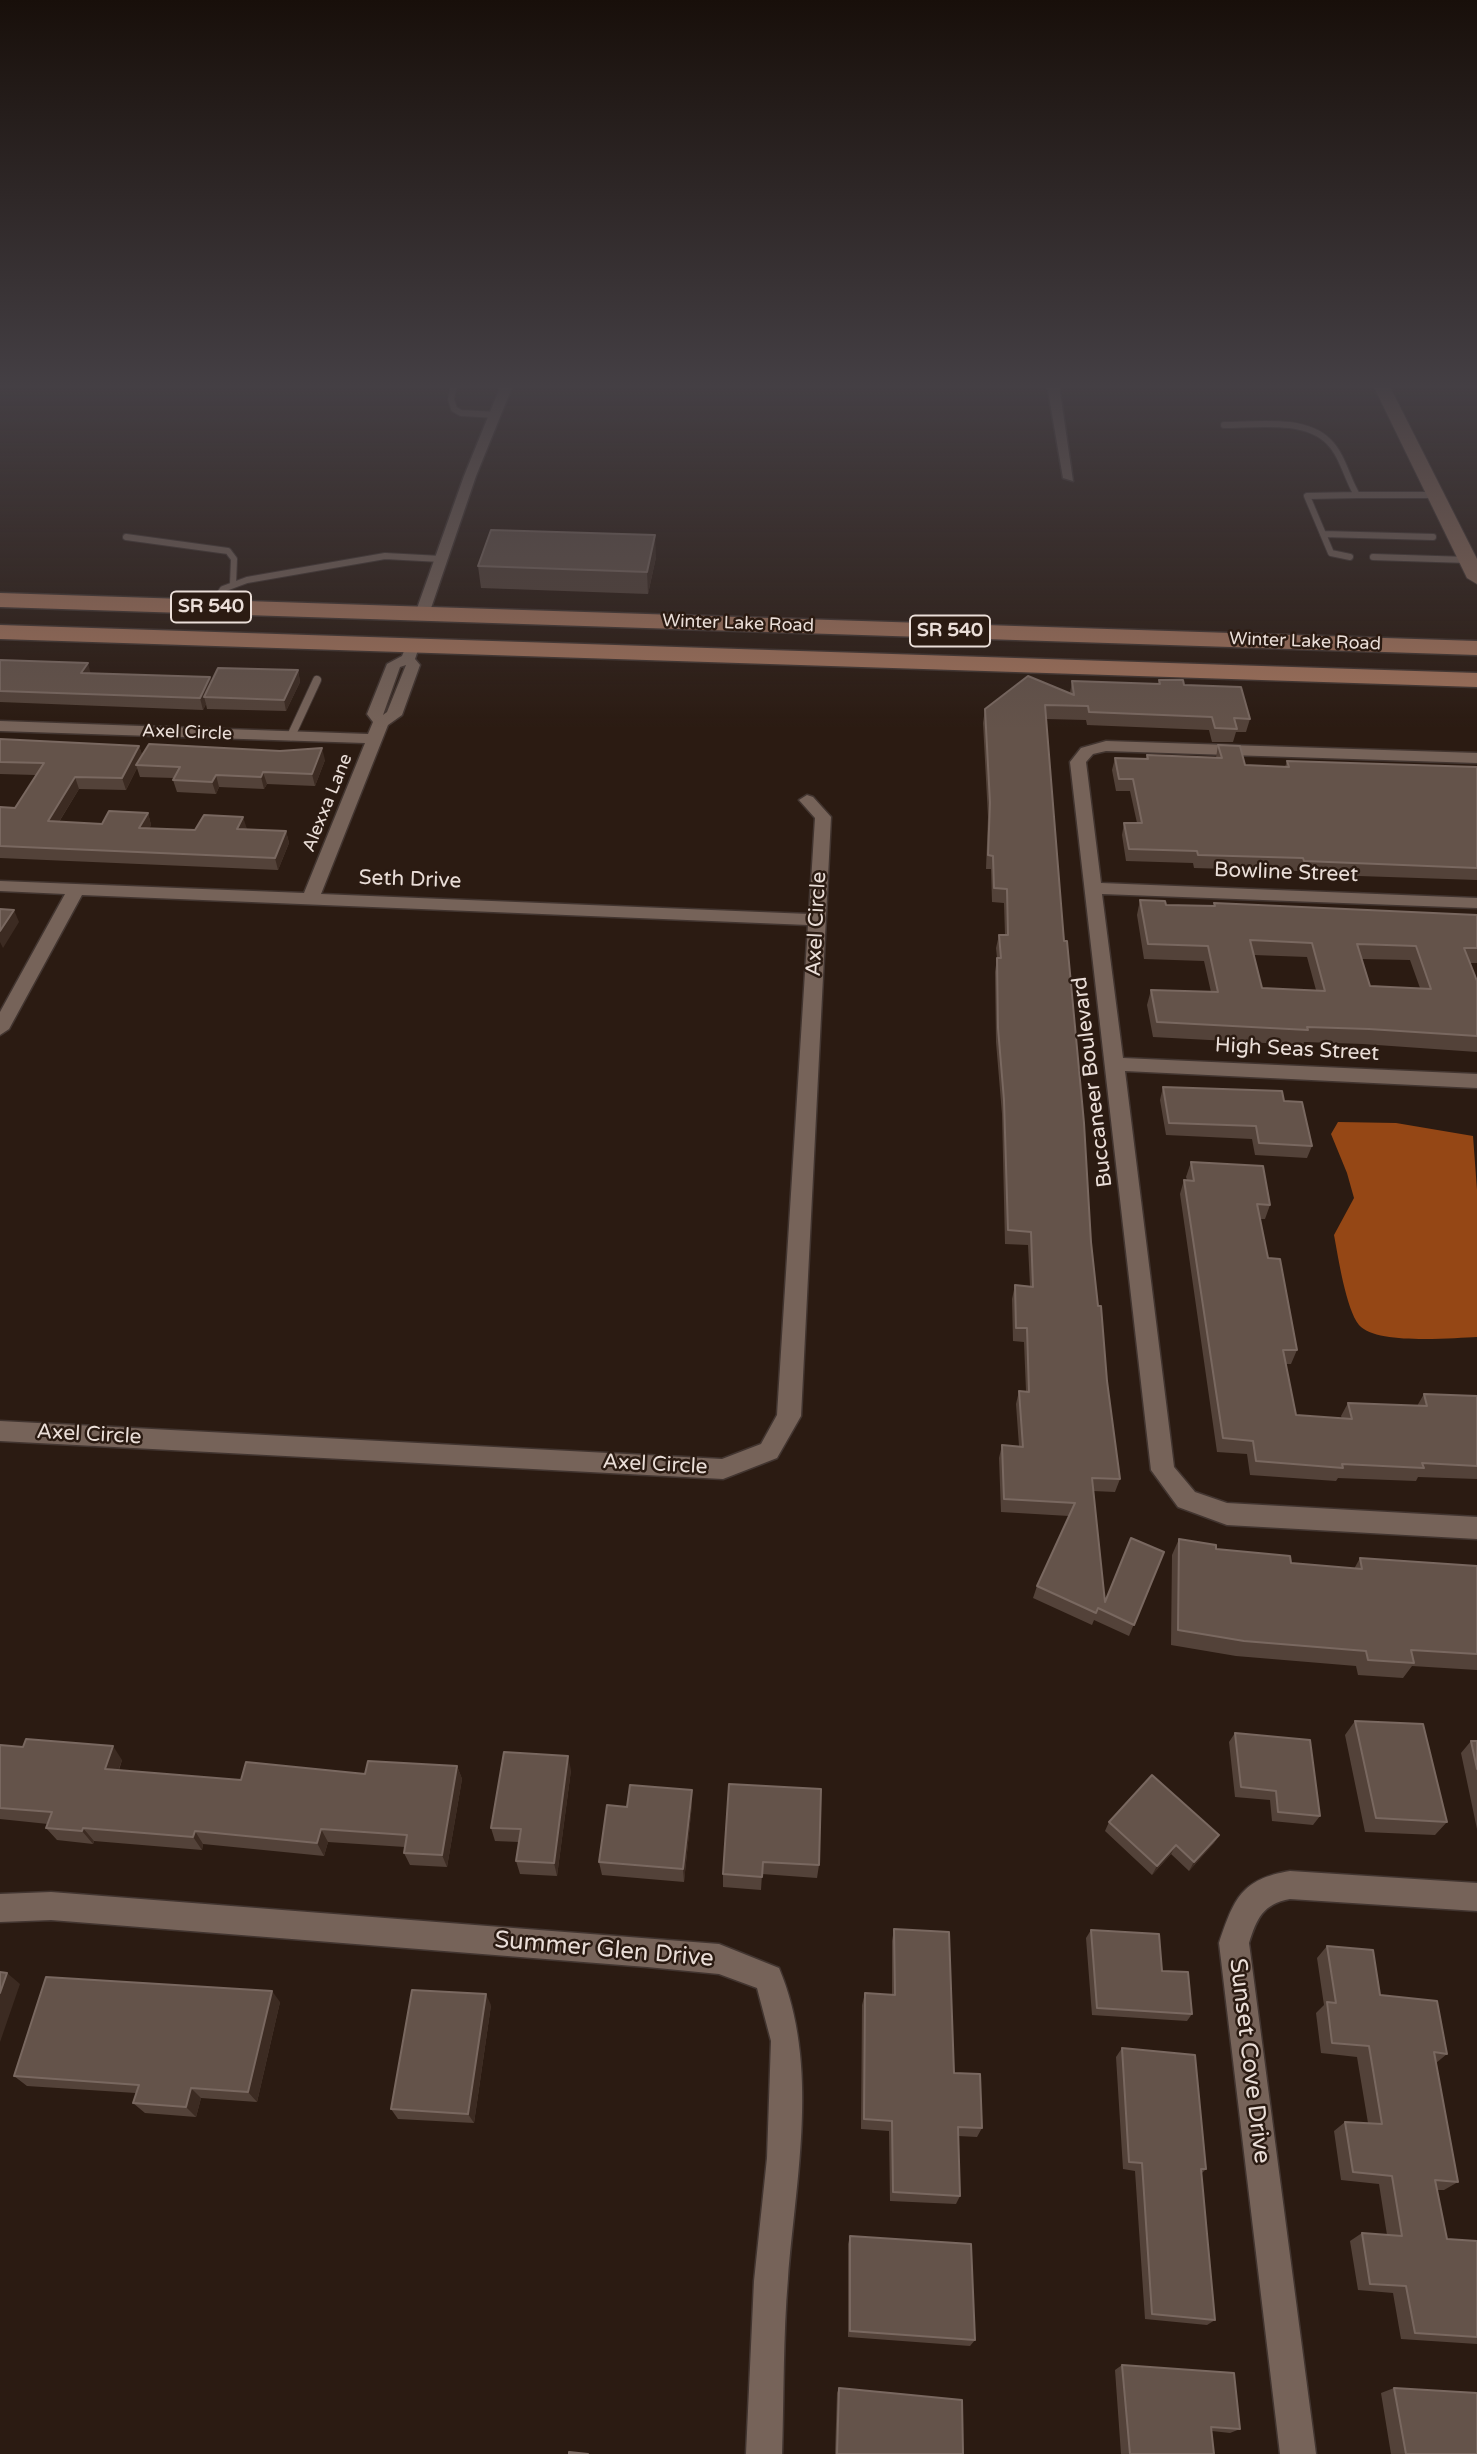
<!DOCTYPE html>
<html>
<head>
<meta charset="utf-8">
<style>
  body { margin:0 }
  canvas { display:block; background:#2b1b12 }
</style>
</head>
<body>
<canvas width="1477" height="2454"></canvas>
<script>
const context = document.querySelector('canvas').getContext('2d');
context.lineJoin = 'round';
function fillPath(path, color) {
  context.fillStyle = color;
  context.fill(path, 'evenodd');
}
function trace(path, color, width, dash) {
  context.strokeStyle = color;
  context.lineWidth = width;
  context.lineCap = dash ? 'butt' : 'round';
  context.setLineDash(dash || []);
  context.stroke(path);
}
function write(font, color, halo, rows, align = 'center') {
  context.font = font + ' "Varela Round",sans-serif';
  context.lineWidth = 5;
  context.setLineDash([]);
  context.textBaseline = 'middle';
  context.strokeStyle = halo;
  context.fillStyle = color;
  for (const [text, x, y, turn = 0] of rows) {
    context.save();
    context.translate(x, y);
    context.rotate((+turn || 0) * Math.PI / 180);
    context.textAlign = isNaN(turn) ? turn : align;
    if (halo) context.strokeText(text, 0, 0);
    context.fillText(text, 0, 0);
    context.restore();
  }
}
const water = new Path2D(`
  M1338,1122L1396,1123L1473,1136L1477,1190V1337C1451,1338 1376,1345 1359,1325C1346,1309 1338,1256 1334,1235L1354,1198L1347,1173L1331,1134Z`);
const laneFar1 = new Path2D(`
  M454,385L451,399L454,409L461,413L496,415
  M1224,425C1255,425 1305,417 1329,442C1343,456 1347,479 1357,495H1436
  M1323,534L1433,537
  M126,537L228,551L234,559L233,584
  M1350,557L1331,553L1307,496L1357,495
  M1373,557L1468,560
  M211,607L223,589L247,580L385,556L441,559`);
const lane = new Path2D(`
  M291,736L317,680`);
const street = new Path2D(`
  M501,385H513L476,476L429,614L417,617L415,614L464,476Z
  M1047,385H1059L1073,481L1063,478Z
  M412,643L419,647L415,659L420,665L402,715L388,725L321,894L809,914L815,818L799,800L807,795L813,797L831,817L801,1416L777,1458L723,1479L0,1441V1421L722,1459L761,1444L777,1415L808,925L82,895L9,1029L0,1035V1012L65,894L0,891V881L304,893L365,743L0,731V721L368,734L373,722L367,714L387,664L402,656L407,644ZM406,665L387,712L383,715L400,667Z
  M1106,741L1477,753V763L1106,751L1093,754L1086,762L1101,883L1477,898V908L1102,894L1123,1058L1477,1074V1088L1125,1071L1174,1467L1195,1492L1227,1503L1477,1517V1539L1227,1525L1178,1507L1151,1470L1070,762L1081,748Z
  M1290,1871L1477,1883V1911L1290,1899C1263,1904 1257,1918 1249,1943L1316,2454H1280L1219,1943C1234,1899 1241,1879 1290,1871Z
  M51,1892L719,1944L779,1968C820,2065 796,2177 788,2278C783,2337 784,2396 782,2454H746L754,2281L767,2158L771,2041L757,1988L719,1974L647,1967L51,1920L0,1922V1894Z`);
const secondary = new Path2D(`
  M1373,385H1389L1477,559V584L1467,578Z`);
const primary = new Path2D(`
  M0,593L1477,641V655L0,607Z
  M0,625L1477,673V687L0,639Z`);
const wall = new Path2D(`
  M656,557L648,594L481,588L478,566Z
  M0,660L91,674L211,682L298,670L300,682L286,711L207,709L206,704L203,710L0,702Z
  M1159,680L1184,685L1250,719L1246,732H1236L1233,742H1212L1209,730L1087,725L1086,720L1046,719L1064,941L1091,1242L1107,1381L1120,1479L1115,1492L1093,1491L1105,1602L1164,1552L1129,1636L1094,1620L1092,1625L1033,1598L1037,1586L1069,1516L1001,1512L999,1458L1002,1445L1019,1446L1016,1404L1019,1391H1026L1024,1342L1013,1341L1012,1299L1015,1285L1030,1286L1028,1245L1005,1244L1002,1114L996,1042L995,972L997,958L996,948L999,935H1005L1004,903L992,902L991,869H986L988,817L983,723L985,709L1070,693L1072,681L1158,684Z
  M0,739L139,746L142,755L325,760L315,786L267,784L264,789L219,787L216,794L177,792L173,780L174,778L140,777L137,768L126,790L79,789L59,822L102,824L148,813L151,825L149,829L195,830L247,829L286,831L289,843L278,870L0,858V807L15,808L36,775L0,774Z
  M1218,745L1245,765L1285,767L1287,761L1477,767V880L1300,874L1299,871L1194,868L1193,863L1126,861L1122,835L1124,823H1137L1130,791H1116L1112,770L1115,758H1146L1147,755L1216,758Z
  M1140,900L1166,905L1214,906V903L1477,915V963H1470L1477,981V1052L1363,1044L1304,1042L1303,1045L1153,1037L1147,1005L1151,990L1211,992L1204,961L1144,959L1137,915ZM1254,955L1307,957L1316,990L1262,988ZM1362,959L1410,960L1420,988L1370,986Z
  M1163,1087L1284,1101L1312,1146L1307,1158L1255,1155L1252,1139L1166,1135L1160,1100Z
  M1191,1162L1270,1205L1265,1219H1260L1268,1258L1297,1350L1291,1364H1286L1296,1415L1342,1419L1341,1416L1348,1403L1417,1406L1424,1394L1477,1396V1479L1418,1477L1416,1481L1338,1478L1336,1481L1250,1475L1247,1454L1217,1452L1180,1194L1184,1180H1187L1186,1177Z
  M1179,1539L1216,1549L1291,1563L1354,1569L1360,1558L1477,1566V1670L1412,1666L1403,1678L1358,1675L1356,1666L1236,1656L1171,1645L1172,1555Z
  M1355,1721L1447,1822L1435,1835L1365,1832L1345,1735Z
  M1235,1733L1320,1816L1313,1825L1272,1821L1270,1800L1235,1797L1229,1742Z
  M1471,1741H1477V1829L1461,1753Z
  M0,1745L122,1760L119,1770L241,1780L365,1774L457,1766L462,1779L447,1867L410,1865L404,1853L405,1847L328,1842L324,1856L203,1844L202,1850L94,1841L93,1844L57,1840L46,1828L48,1824L0,1819Z
  M571,1770L557,1876L520,1874L516,1861L519,1842L495,1841L491,1828Z
  M729,1784L819,1865L817,1878L762,1874L761,1890L723,1887V1874Z
  M692,1790V1804L684,1882L602,1875L599,1862L627,1807Z
  M1109,1822L1219,1835L1214,1843L1189,1871L1171,1854L1152,1875L1105,1831Z
  M894,1929L954,2073L982,2128L977,2137L958,2136L960,2196L956,2204L890,2201L889,2131L861,2129L862,2005L865,1993L892,1995V1941Z
  M1091,1930L1162,1971L1192,2014L1187,2021L1092,2015L1086,1938Z
  M1327,1946L1380,1995L1447,2054L1436,2063L1458,2182L1444,2190H1437L1447,2239L1477,2241V2344L1401,2339L1393,2293L1358,2290L1350,2241L1362,2233L1387,2235L1379,2184L1341,2180L1334,2131L1345,2122L1368,2123L1357,2057L1321,2053L1316,2013L1324,2005L1317,1958Z
  M280,2002L257,2102L201,2098L196,2117L145,2113L133,2103L136,2093L27,2086L14,2076Z
  M491,2005L474,2123L398,2119L391,2109Z
  M1122,2048L1206,2169L1201,2174L1215,2320L1207,2325L1145,2319L1135,2171L1123,2169L1116,2057Z
  M850,2236L975,2340L970,2346L848,2337V2244Z
  M1122,2365L1240,2429L1230,2433L1212,2431L1214,2454H1121L1115,2370Z
  M839,2388L963,2454H835L837,2393Z
  M1394,2388L1477,2454H1391L1381,2393Z`);
const shadedWall = new Path2D(`
  M655,535L656,557L648,594L647,572Z
  M88,663L91,675L81,673Z
  M298,670L300,682L286,711L284,700Z
  M210,677L214,689L204,697L206,704L203,710L200,698Z
  M139,746L143,757L136,765L137,768L126,790L122,778Z
  M322,748L325,760L315,786L312,774Z
  M263,772L267,784L264,789L261,777Z
  M216,775L219,787L216,794L212,782Z
  M75,777L79,789L52,833L48,821Z
  M148,813L151,825L144,840L139,828Z
  M243,817L247,829L240,841L237,829Z
  M286,831L289,843L278,870L275,858Z
  M14,910L19,922L3,948L0,942V931Z
  M113,1746L122,1760L114,1782L105,1769Z
  M568,1756L571,1770L557,1876L554,1863Z
  M457,1766L462,1779L447,1867L442,1855Z
  M692,1790V1804L684,1882L683,1869Z
  M83,1828L94,1841L93,1844L82,1831Z
  M321,1829L328,1842L324,1856L317,1843Z
  M195,1831L203,1844L202,1850L193,1837Z
  M1219,1835L1214,1843L1189,1871L1194,1862Z
  M1176,1845L1171,1854L1152,1875L1157,1866Z
  M7,1973L20,1984L0,2042V1993Z
  M272,1991L280,2002L257,2102L248,2092Z
  M486,1994L491,2005L474,2123L468,2114Z
  M191,2088L201,2098L196,2117L186,2107Z`);
const building = new Path2D(`
  M491,530L655,535L647,572L478,566Z
  M0,660L88,663L81,673L210,677L200,698L0,691Z
  M218,668L298,670L284,700L204,697Z
  M1028,676L1074,695L1072,681L1160,684L1159,680H1183L1184,685L1241,687L1250,719L1234,718L1237,729L1215,728L1212,717L1089,712L1088,706L1045,705L1064,941H1067L1084,1123L1091,1242L1098,1306H1101L1107,1381L1120,1479L1092,1478L1105,1602L1131,1538L1164,1552L1134,1625L1098,1608L1096,1613L1037,1586L1075,1503L1004,1499L1002,1445L1023,1447L1019,1391L1029,1392L1027,1328H1016L1015,1285L1033,1287L1031,1232L1008,1230L1004,1100L998,1028L997,958H1001L999,935H1008L1007,889L994,888L993,856L988,855L990,803L985,709Z
  M0,739L139,746L122,778L75,777L48,821L102,824L109,811L148,813L139,828L195,830L204,815L243,817L237,829L286,831L275,858L0,846V807L15,808L44,763L0,762Z
  M149,744L280,751L322,748L312,774L263,772L261,777L216,775L212,782L173,780L180,767L136,765Z
  M1218,745L1240,746L1245,765L1289,767L1287,761L1477,767V868L1304,861L1303,858L1198,855L1197,851L1129,849L1124,823H1142L1133,779H1119L1115,758L1148,759L1147,755L1222,758Z
  M1140,900L1165,901L1166,905L1215,906L1214,903L1477,915V948H1464L1477,981V1036L1369,1029L1307,1027L1308,1030L1157,1022L1151,990L1218,992L1208,946L1148,944ZM1250,940L1312,943L1325,991L1262,988ZM1357,944L1416,946L1431,989L1370,986Z
  M0,909L14,910L0,931Z
  M1163,1087L1282,1091L1284,1101L1302,1102L1312,1146L1259,1143L1256,1126L1169,1123Z
  M1191,1162L1263,1166L1270,1205L1257,1204L1268,1258L1280,1259L1297,1350H1283L1296,1415L1352,1419L1348,1403L1427,1406L1424,1394L1477,1396V1466L1422,1463L1424,1468L1342,1464L1343,1468L1256,1461L1253,1441L1223,1438L1184,1180L1194,1181Z
  M1179,1539L1216,1545V1549L1290,1556L1291,1563L1362,1569L1360,1558L1477,1566V1654L1411,1650L1414,1663L1368,1660L1366,1651L1244,1641L1178,1630Z
  M1355,1721L1423,1724L1447,1822L1376,1818Z
  M1235,1733L1310,1740L1320,1816L1278,1812L1276,1791L1241,1787Z
  M26,1739L113,1746L105,1769L241,1780L246,1762L365,1774L368,1761L457,1766L442,1855L404,1853L407,1835L321,1829L317,1843L195,1831L193,1837L83,1828L82,1831L46,1828L52,1812L0,1808V1745L23,1747Z
  M1471,1741H1477V1769Z
  M504,1752L568,1756L554,1863L516,1861L521,1829L491,1828Z
  M1152,1775L1219,1835L1194,1862L1176,1845L1157,1866L1109,1822Z
  M729,1784L821,1789L819,1865L763,1862L762,1877L723,1874Z
  M630,1785L692,1790L683,1869L599,1862L607,1805L627,1807Z
  M894,1929L949,1932L954,2073L980,2074L982,2128L958,2127L960,2196L893,2192L892,2121L864,2119L865,1993L895,1995Z
  M1091,1930L1159,1934L1162,1971L1188,1972L1192,2014L1097,2008Z
  M1327,1946L1373,1950L1380,1995L1437,2001L1447,2054L1434,2052L1458,2182L1435,2180L1447,2239L1477,2241V2337L1415,2333L1406,2286L1370,2284L1362,2233L1402,2236L1392,2176L1353,2172L1345,2122L1382,2124L1369,2046L1332,2043L1327,2002L1336,2003Z
  M0,1972L7,1973L0,1993Z
  M46,1977L272,1991L248,2092L191,2088L186,2107L133,2103L139,2085L14,2076Z
  M412,1990L486,1994L468,2114L391,2109Z
  M1122,2048L1195,2055L1206,2169H1201L1215,2320L1152,2314L1142,2163L1129,2162Z
  M850,2236L971,2244L975,2340L850,2331Z
  M1122,2365L1234,2373L1240,2429L1211,2427L1214,2454H1130Z
  M839,2388L962,2400L963,2454H837Z
  M1394,2388L1477,2393V2454H1406Z
  M569,2452L588,2454H569Z`);
const farStreetnames = [
  ["Winter Lake Road",738,624,2],
  ["Winter Lake Road",1305,642,2],
  ["Axel Circle",187,733,2],
  ["Alexxa Lane",328,803,-68]
];
const shields = [
  [211,607,80],
  [950,631,80]
];
const shieldNames = [
  ["SR 540",211,607],
  ["SR 540",950,631]
];
const streetNames = [
  ["Bowline Street",1286,873,2],
  ["Seth Drive",410,880,2],
  ["Axel Circle",817,924,-87],
  ["High Seas Street",1297,1050,3],
  ["Buccaneer Boulevard",1093,1082,-97],
  ["Axel Circle",89,1435,3],
  ["Axel Circle",655,1465,3]
];
const nearStreetnames = [
  ["Summer Glen Drive",604,1950,5],
  ["Sunset Cove Drive",1249,2061,83]
];
fillPath(water, '#954715');
trace(laneFar1, '#423530', 8);
trace(lane, '#423530', 10);
trace(street, '#423530', 3);
trace(secondary, '#423530', 2);
trace(primary, '#423530', 3);
trace(laneFar1, '#766359', 6);
trace(lane, '#766359', 8);
fillPath(street, '#766359');
fillPath(secondary, '#8a6a59');
fillPath(primary, '#9f715a');
fillPath(wall, '#534239');
fillPath(shadedWall, '#3c2b22');
fillPath(building, '#64534a');
trace(building, '#796860', 2);
const sky = context.createLinearGradient(0, 0, 0, 729);
sky.addColorStop(0, '#180f0a');
sky.addColorStop(0.53, '#443f44');
sky.addColorStop(1, '#443f4400');
context.fillStyle = sky;
context.fillRect(0, 0, 1477, 729);
write('18px', '#eaded8', '#2b1b12', farStreetnames);
for (const [x, y, w] of shields) {
  const box = new Path2D();
  box.roundRect(x - w / 2, y - 15.5, w, 31, 5);
  context.fillStyle = '#2b1b12';
  context.fill(box);
  trace(box, '#eaded8', 2);
}
write('bold 19px', '#eaded8', null, shieldNames);
write('21px', '#eaded8', '#2b1b12', streetNames);
write('24px', '#eaded8', '#2b1b12', nearStreetnames);
</script>
</body>
</html>
